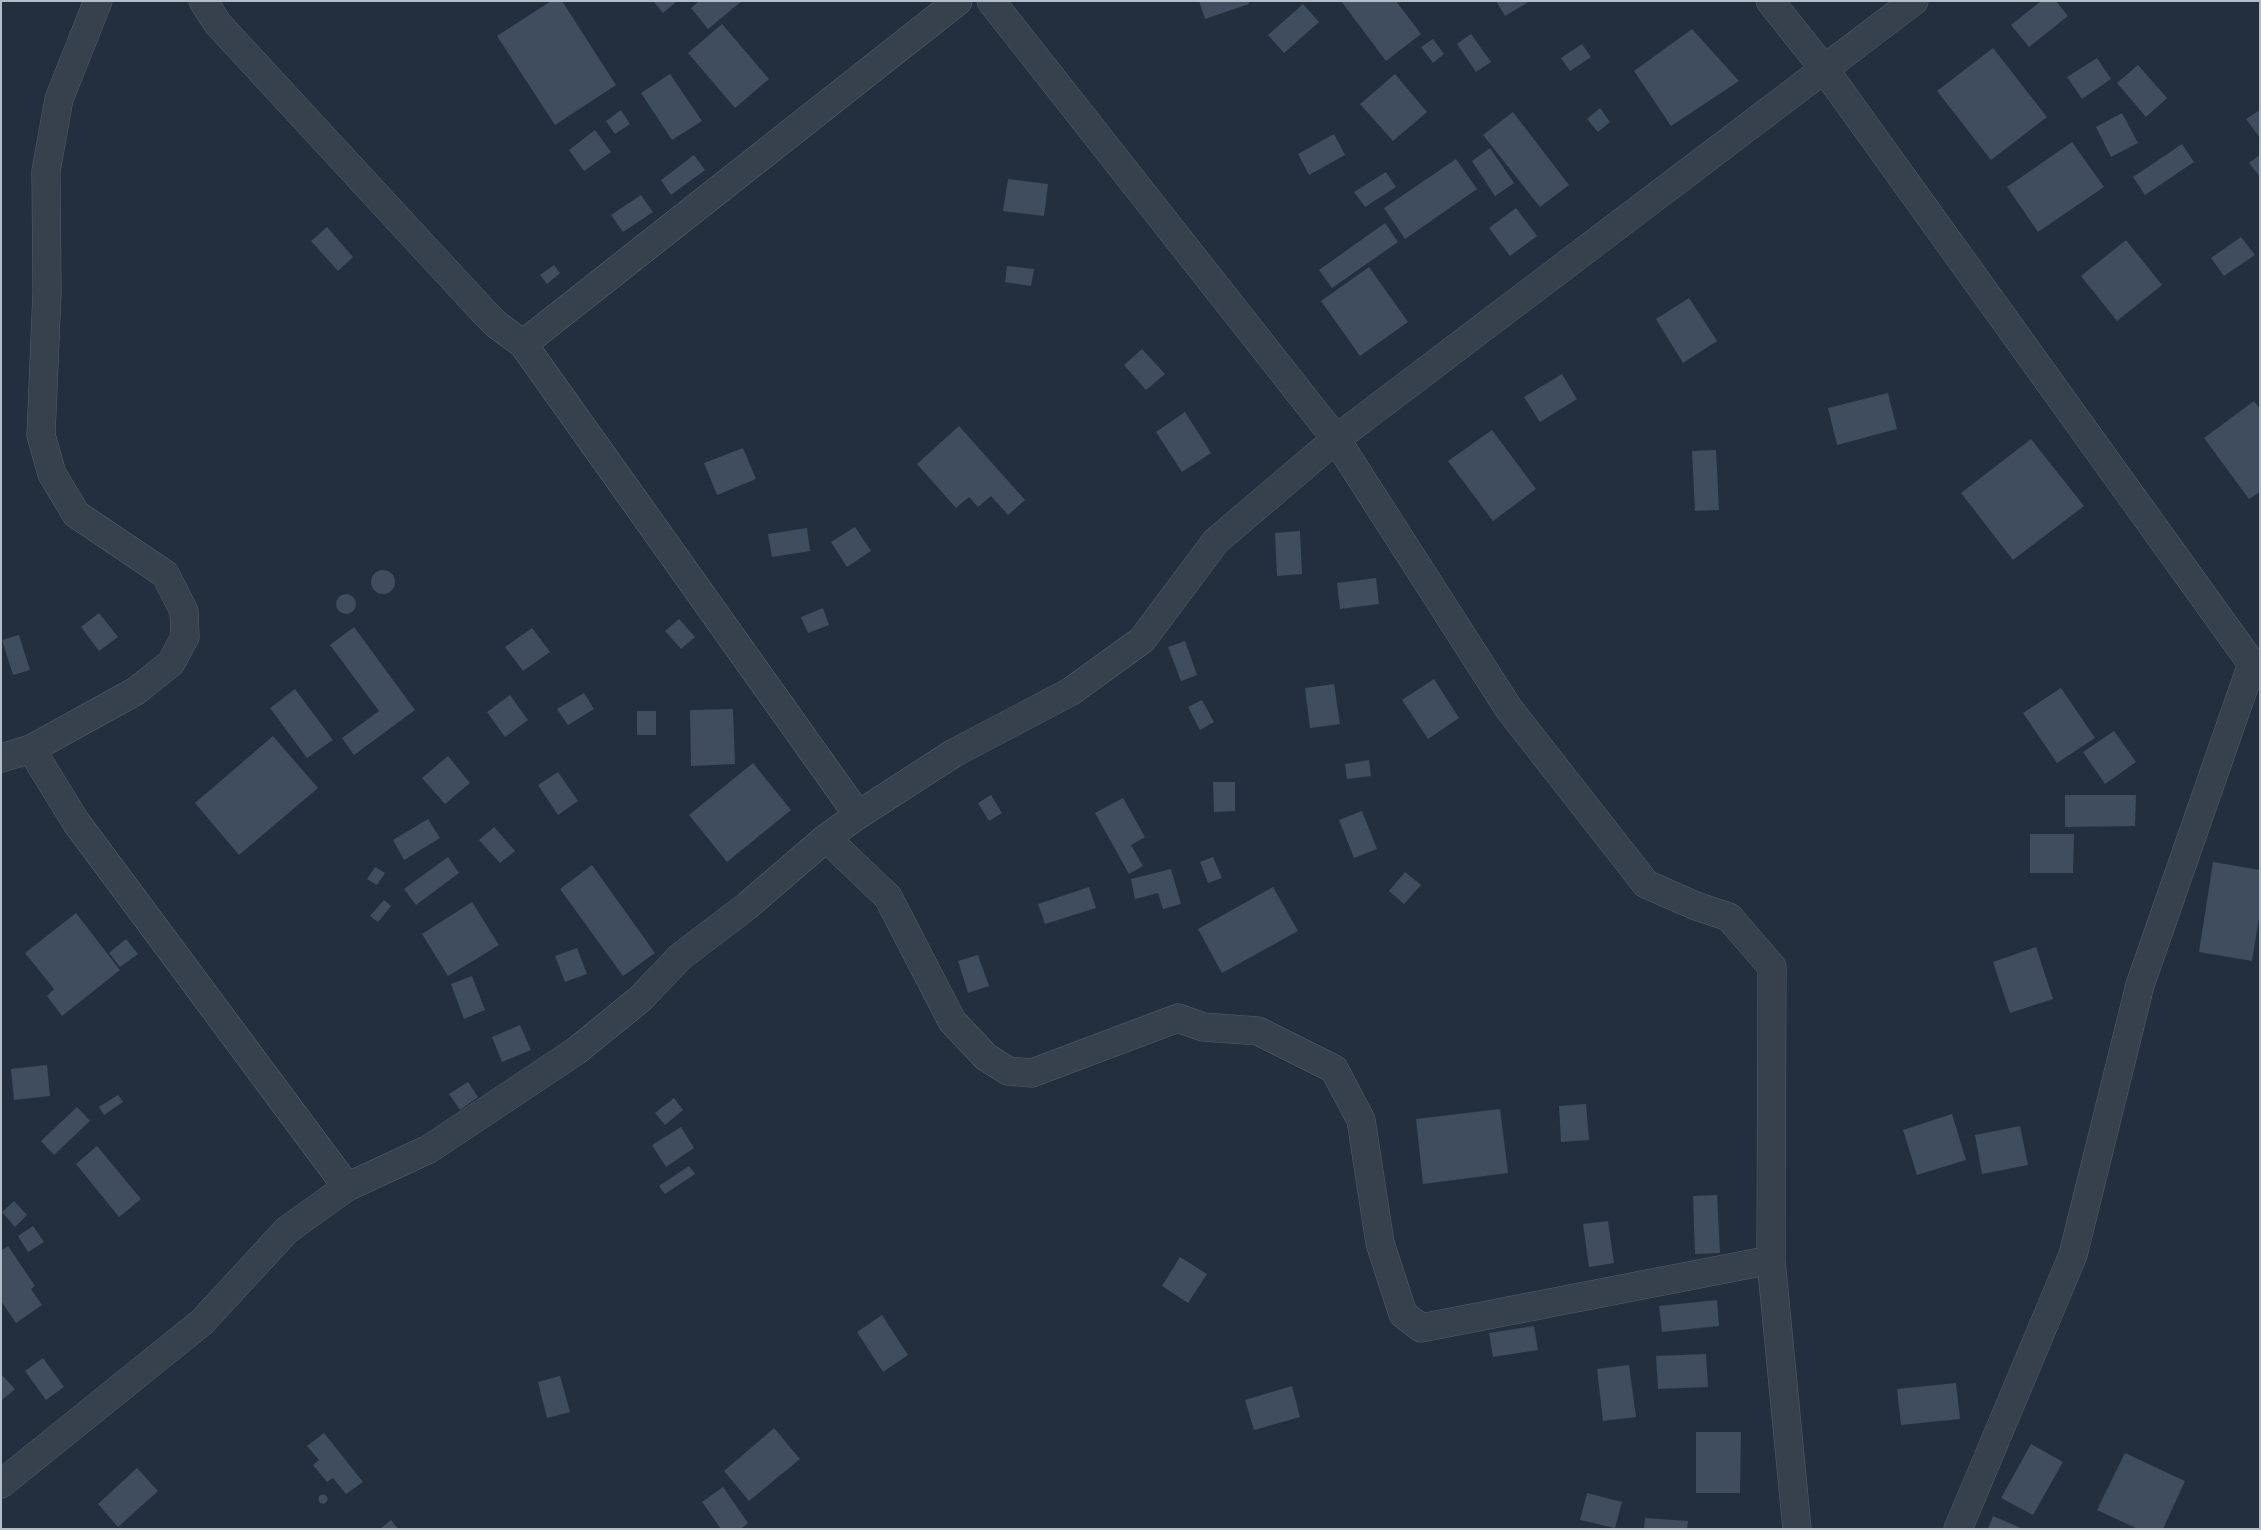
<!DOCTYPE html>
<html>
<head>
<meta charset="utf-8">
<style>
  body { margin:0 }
  #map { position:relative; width:2261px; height:1530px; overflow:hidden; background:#232f3e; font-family:Montserrat,sans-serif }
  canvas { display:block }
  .frame { position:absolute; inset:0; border:2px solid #b3bcc9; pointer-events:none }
</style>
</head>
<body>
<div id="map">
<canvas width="2261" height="1530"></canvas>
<div class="frame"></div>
</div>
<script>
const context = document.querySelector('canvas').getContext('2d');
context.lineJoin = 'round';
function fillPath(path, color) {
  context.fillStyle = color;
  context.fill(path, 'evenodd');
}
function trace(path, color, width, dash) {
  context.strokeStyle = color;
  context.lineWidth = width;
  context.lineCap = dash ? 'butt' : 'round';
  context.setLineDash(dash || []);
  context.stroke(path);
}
const building = new Path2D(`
  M551,1H562L616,85L555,125L497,36Z
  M653,1H677L663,13Z
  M699,1H742L708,29L691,8Z
  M1199,1H1248L1249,4L1205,19Z
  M1341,1H1396L1421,34L1386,61Z
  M1496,1H1530L1505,16Z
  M2041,1H2056L2068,16L2029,47L2011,25Z
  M1303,4L1319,22L1284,53L1268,35Z
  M722,24L769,79L735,108L688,53Z
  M1692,29L1739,81L1671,126L1634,71Z
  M1471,34L1491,62L1476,72L1457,44Z
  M1433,39L1444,54L1433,63L1421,47Z
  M1582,44L1591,57L1570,71L1561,58Z
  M1993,48L2047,117L1991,160L1937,91Z
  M2097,58L2111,79L2082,99L2067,77Z
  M2138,65L2167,98L2146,117L2117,83Z
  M670,74L702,121L672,140L641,93Z
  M1395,74L1427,112L1393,141L1360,104Z
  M1600,108L1610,122L1598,132L1587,119Z
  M621,110L630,124L615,134L606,121Z
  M2260,110V138L2246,119Z
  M1513,112L1569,185L1540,207L1483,135Z
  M2122,113L2138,143L2111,157L2096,127Z
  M595,130L611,152L584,171L569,150Z
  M1334,134L1345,155L1309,175L1298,154Z
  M2072,142L2104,187L2038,232L2007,187Z
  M2182,144L2194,162L2145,195L2133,177Z
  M1490,148L1514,183L1495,196L1472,161Z
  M694,155L705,170L671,195L661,180Z
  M2260,155V177L2249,163Z
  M1456,159L1477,189L1405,239L1384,208Z
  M1386,172L1396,187L1365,207L1354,192Z
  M1008,179L1048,184L1044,216L1003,211Z
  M641,195L653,212L623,232L611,215Z
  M1516,208L1537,236L1510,256L1489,228Z
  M1385,223L1398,242L1332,288L1319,270Z
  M327,227L353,257L338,271L311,241Z
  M2241,237L2255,255L2224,276L2211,258Z
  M2126,240L2162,285L2117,321L2081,276Z
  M554,265L560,273L547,284L540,275Z
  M1007,266L1034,269L1031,286L1005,282Z
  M1369,267L1408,322L1360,356L1321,301Z
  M1689,298L1717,341L1683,363L1656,319Z
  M1142,349L1165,374L1146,390L1124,365Z
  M1562,374L1577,399L1540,422L1524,397Z
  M1888,393L1897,429L1837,445L1828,408Z
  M2254,401L2260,409V492L2249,499L2204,438Z
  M1185,412L1211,453L1182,472L1156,432Z
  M959,426L1025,500L1008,515L991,496L978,507L969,497L956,508L917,464Z
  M1492,430L1536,489L1493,521L1448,461Z
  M2031,439L2084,506L2013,560L1961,493Z
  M743,448L756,479L717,495L704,463Z
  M1716,450L1719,510L1695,511L1692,451Z
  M855,527L871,551L847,567L831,542Z
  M807,528L810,551L772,557L768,534Z
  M1300,531L1302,574L1277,576L1275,533Z
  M371 582a12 12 0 1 1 24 0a12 12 0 1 1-24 0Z
  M1376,578L1379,604L1340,609L1337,583Z
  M336 604a10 10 0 1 1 20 0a10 10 0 1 1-20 0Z
  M823,608L829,625L808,633L801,617Z
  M99,613L118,637L99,651L81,627Z
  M679,619L695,637L681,649L665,631Z
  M354,627L415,710L354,755L342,738L379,711L330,645Z
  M532,628L550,652L523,671L505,647Z
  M19,635L30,670L13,675L2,640Z
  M1185,641L1197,675L1181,681L1168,647Z
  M1434,679L1459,718L1428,739L1402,700Z
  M1334,684L1340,724L1310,728L1305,688Z
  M2061,688L2095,738L2057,763L2023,713Z
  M295,689L333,740L307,758L270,708Z
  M584,693L594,709L568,725L557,709Z
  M510,695L528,720L505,737L487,712Z
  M1202,700L1214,722L1200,730L1188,707Z
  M733,709L735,764L691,766L690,710Z
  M637,711H656V735H637Z
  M2114,731L2136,762L2105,784L2083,752Z
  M273,736L318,788L239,855L195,803Z
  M448,756L470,783L445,804L422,778Z
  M1369,760L1371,776L1347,779L1345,764Z
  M753,763L791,810L727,862L689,815Z
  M558,772L578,801L558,815L538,785Z
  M1213,782H1235V811L1214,812Z
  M991,795L1002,813L989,821L978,803Z
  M2065,795H2136L2135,826L2065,827Z
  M1123,798L1145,837L1131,845L1143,866L1129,874L1095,813Z
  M1362,811L1377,849L1354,858L1339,820Z
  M428,819L440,838L404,860L393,840Z
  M494,827L515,851L500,863L479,840Z
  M2030,834H2074L2073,873H2030Z
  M448,857L459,873L416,905L404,889Z
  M1213,857L1222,878L1208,883L1200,862Z
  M2213,862L2260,870V912L2252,961L2199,952Z
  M592,865L655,953L623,976L560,889Z
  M375,867L385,873L377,885L367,879Z
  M1171,869L1181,904L1163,909L1158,893L1135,899L1131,879Z
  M1405,872L1421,885L1404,904L1389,891Z
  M1089,887L1096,908L1045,924L1038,904Z
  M1273,887L1298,931L1222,973L1198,929Z
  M384,900L391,906L378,922L370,916Z
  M472,902L499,945L448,976L422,934Z
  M76,913L120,970L62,1016L47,996L54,989L25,953Z
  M126,939L138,954L120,967L109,953Z
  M2036,947L2053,999L2010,1013L1993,962Z
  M577,948L587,974L565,982L555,956Z
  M978,955L989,986L968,993L958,961Z
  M472,976L485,1010L464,1019L451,984Z
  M520,1025L531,1050L502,1062L492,1037Z
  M47,1065L50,1096L14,1100L11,1069Z
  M468,1082L478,1097L460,1110L449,1094Z
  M118,1095L123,1102L104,1115L99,1107Z
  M674,1098L683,1110L665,1125L655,1113Z
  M1586,1104L1589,1140L1561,1142L1559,1106Z
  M77,1107L90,1121L54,1155L41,1141Z
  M1500,1109L1508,1173L1423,1184L1416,1119Z
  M1952,1114L1966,1160L1917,1175L1903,1130Z
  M2020,1126L2028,1165L1982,1174L1975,1135Z
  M681,1127L694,1148L666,1167L652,1145Z
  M97,1146L141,1199L119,1217L76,1164Z
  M689,1166L695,1174L665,1194L659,1186Z
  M1717,1195L1720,1253L1695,1254L1693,1196Z
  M14,1201L27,1215L15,1227L2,1212Z
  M1608,1221L1614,1263L1589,1267L1583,1224Z
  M33,1226L44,1242L28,1252L18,1236Z
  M8,1246L35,1286L31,1289L42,1305L16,1323L1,1301V1251Z
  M1180,1257L1207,1274L1188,1303L1162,1286Z
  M1717,1300L1719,1326L1662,1332L1659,1306Z
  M882,1315L908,1355L883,1372L857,1332Z
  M1534,1326L1538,1350L1493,1357L1489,1333Z
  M1706,1354L1708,1387L1658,1389L1656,1356Z
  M43,1358L64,1387L46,1400L25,1371Z
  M1629,1365L1636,1417L1603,1421L1597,1369Z
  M1,1374L15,1389L1,1401Z
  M560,1376L570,1412L547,1418L538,1382Z
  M1956,1383L1960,1419L1901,1425L1897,1389Z
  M1292,1386L1300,1417L1254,1430L1245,1400Z
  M774,1428L800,1459L749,1501L724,1471Z
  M1696,1432H1741L1740,1493H1696Z
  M324,1433L363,1482L346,1494L333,1478L327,1482L313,1465L319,1460L307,1446Z
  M2031,1444L2063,1462L2033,1515L2001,1498Z
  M2125,1453L2185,1481L2163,1529H2138L2097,1510Z
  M137,1468L158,1491L118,1527L98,1504Z
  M723,1487L748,1523L741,1529H721L702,1502Z
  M1587,1493L1622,1502L1615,1528L1580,1520Z
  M318.5 1499a4.5 4.5 0 1 1 9 0a4.5 4.5 0 1 1-9 0Z
  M1993,1516L2023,1529H1988Z
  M1645,1518L1688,1521L1687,1529H1644Z
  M391,1520L398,1529H380Z`);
const street = new Path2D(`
  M203,1L218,24L484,312L497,325L523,344L858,815
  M991,1L1336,439L1509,709L1646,884L1696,906L1729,917L1772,967L1771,1260L1797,1529
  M1770,1L1825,70L2260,675
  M523,344L958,1
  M31,749L76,822L347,1187
  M1,758L31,749L136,691L171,663L185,637L184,611L165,574L76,514L52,474L41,435L47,292L46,171L59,99L98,1
  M826,838L888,897L952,1021L986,1057L1008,1071L1032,1073L1178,1018L1203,1027L1258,1031L1334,1069L1361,1120L1380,1243L1403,1314L1421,1328L1771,1260
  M1,1484L202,1322L287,1230L347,1187L429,1149L576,1051L640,999L680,957L747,906L826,838L858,815L954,753L1070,692L1142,640L1216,541L1336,439L1914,1
  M1958,1529L2073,1255L2140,985L2252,664`);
fillPath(building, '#3f4d5e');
trace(street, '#555f6c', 29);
trace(street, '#37414e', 28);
</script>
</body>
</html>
